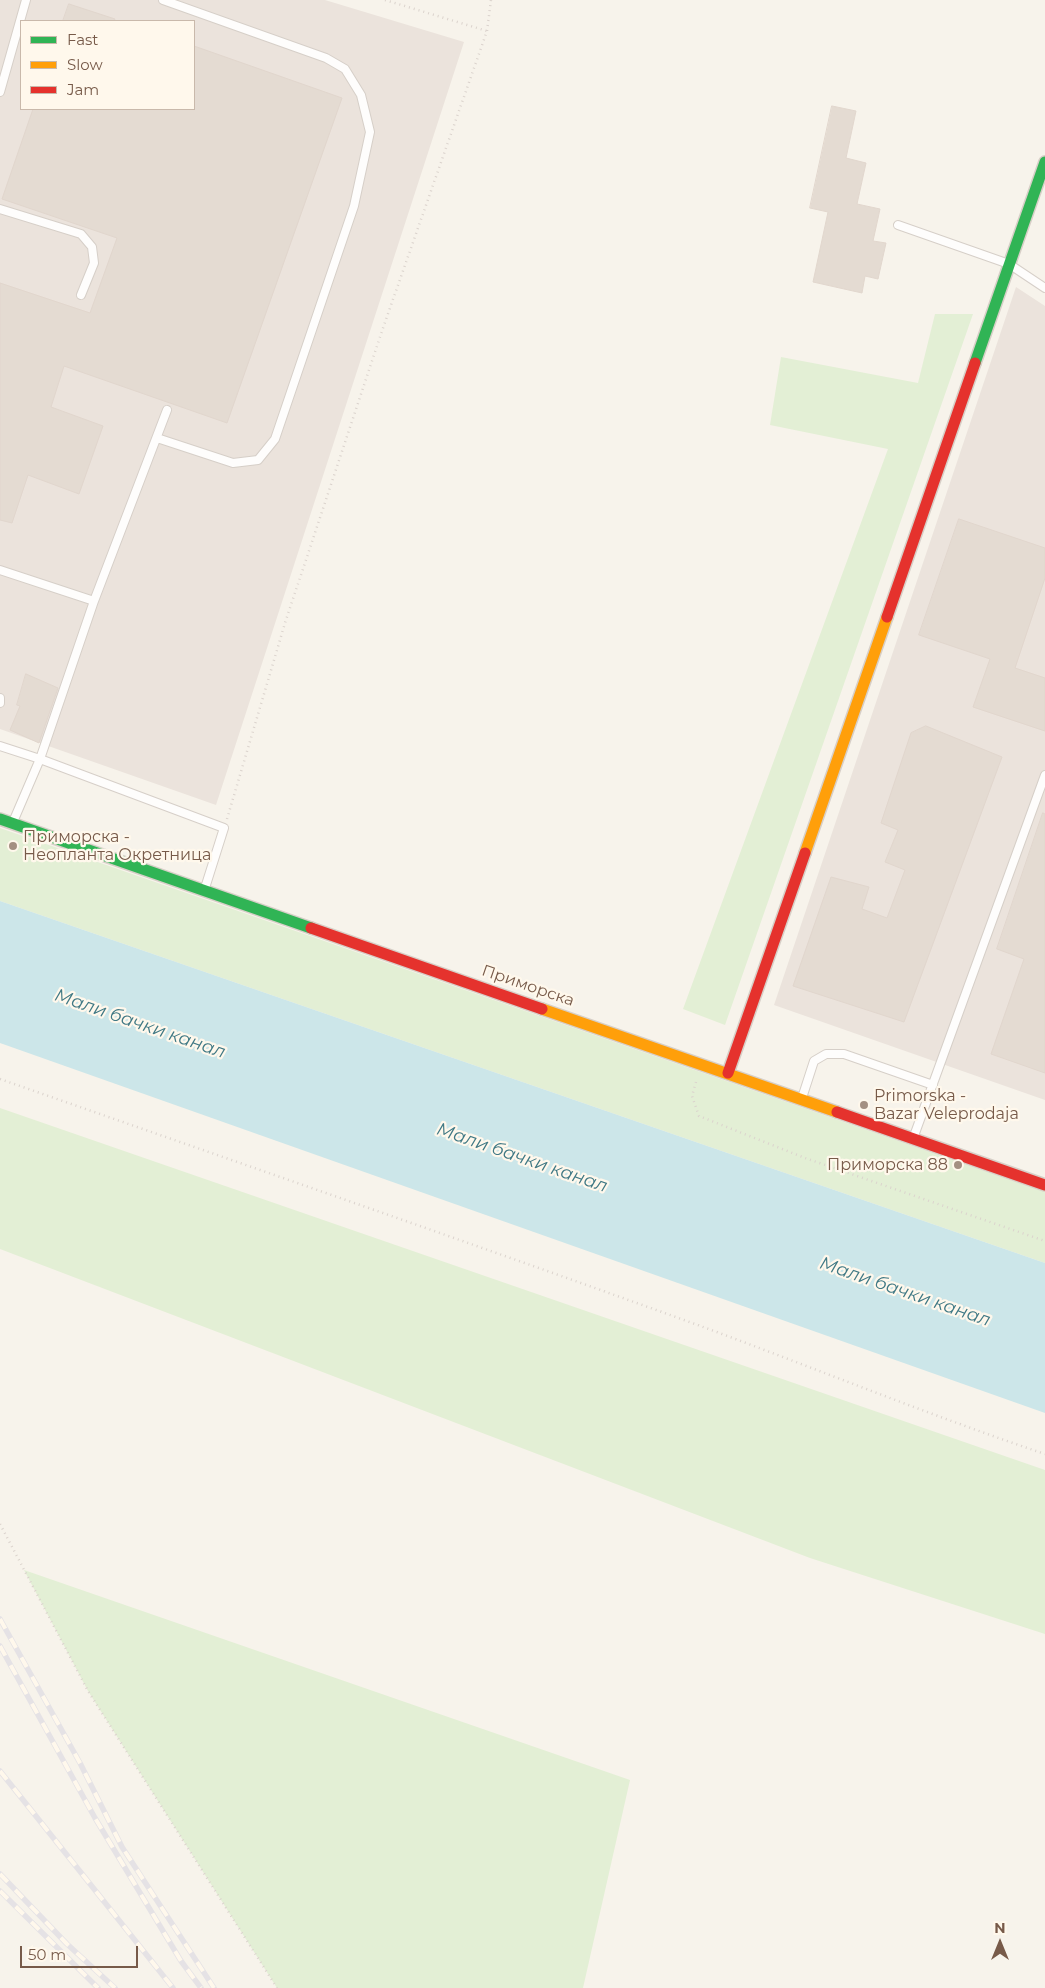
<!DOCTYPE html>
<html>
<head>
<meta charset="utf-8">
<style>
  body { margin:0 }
  #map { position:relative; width:1045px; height:1988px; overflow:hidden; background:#f7f3eb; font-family:Montserrat,sans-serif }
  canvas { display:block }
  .legend { position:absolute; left:20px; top:20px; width:175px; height:90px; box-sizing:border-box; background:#fff8ec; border:1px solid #c9b9ab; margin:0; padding:6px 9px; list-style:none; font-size:15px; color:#775a49 }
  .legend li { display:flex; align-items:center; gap:10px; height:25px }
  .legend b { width:25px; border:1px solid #c9b9ab }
  .north { position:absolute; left:975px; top:1918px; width:50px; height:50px; -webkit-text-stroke:4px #fff8ec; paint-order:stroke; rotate:0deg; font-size:14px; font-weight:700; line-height:20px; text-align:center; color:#775a49 }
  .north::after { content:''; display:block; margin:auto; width:18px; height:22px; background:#775a49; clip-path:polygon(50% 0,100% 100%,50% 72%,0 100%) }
  .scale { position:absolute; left:20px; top:1946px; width:118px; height:22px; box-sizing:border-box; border:2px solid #775a49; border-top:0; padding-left:6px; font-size:15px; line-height:18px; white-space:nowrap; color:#775a49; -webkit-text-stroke:4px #fff8ec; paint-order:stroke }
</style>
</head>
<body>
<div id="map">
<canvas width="1045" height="1988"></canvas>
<ul class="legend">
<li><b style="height:6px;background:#30b455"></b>Fast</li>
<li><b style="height:6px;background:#ff9f0a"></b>Slow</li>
<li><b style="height:6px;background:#e5322d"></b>Jam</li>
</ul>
<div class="north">N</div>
<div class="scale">50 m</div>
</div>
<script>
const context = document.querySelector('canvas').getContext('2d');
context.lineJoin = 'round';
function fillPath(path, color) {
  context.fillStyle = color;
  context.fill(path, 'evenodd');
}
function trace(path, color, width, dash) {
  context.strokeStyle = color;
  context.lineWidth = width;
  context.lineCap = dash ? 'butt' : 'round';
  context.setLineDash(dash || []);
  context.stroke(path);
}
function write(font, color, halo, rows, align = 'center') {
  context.font = font + ' Montserrat,sans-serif';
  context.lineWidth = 4.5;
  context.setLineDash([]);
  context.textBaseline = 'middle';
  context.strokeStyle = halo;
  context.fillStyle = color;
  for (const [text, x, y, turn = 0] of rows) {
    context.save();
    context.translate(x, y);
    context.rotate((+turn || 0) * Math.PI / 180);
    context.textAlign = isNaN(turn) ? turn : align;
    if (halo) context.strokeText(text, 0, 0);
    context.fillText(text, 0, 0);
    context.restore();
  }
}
const industrial = new Path2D(`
  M0,0H325L464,42L216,805L0,729ZM21,21H194V109H21Z
  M1016,287L1045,306V1100L774,1005Z`);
const green = new Path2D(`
  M935,314H973L725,1025L683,1009L888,449L770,425L781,357L918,383Z
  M0,828L1045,1192V1263L0,901Z
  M0,1108L1045,1470V1634L810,1558L0,1249Z
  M24,1570L630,1780L583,1988H277L88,1691Z`);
const water = new Path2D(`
  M0,901L1045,1263V1413L0,1043Z`);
const building = new Path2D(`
  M69,4L115,19L114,21H63Z
  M194,46L342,98L227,423L64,366L51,407L103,426L79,494L28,475L12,523L0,520V283L90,313L117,238L2,199L33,109H194Z
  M832,106L856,111L846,158L866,163L857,204L880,209L873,241L886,243L878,279L865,276L862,293L813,282L828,212L810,208Z
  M959,519L1045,548V578L1015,668L1045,678V731L973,707L990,659L919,635Z
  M26,674L58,688L39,743L10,730L20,706L17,705Z
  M926,726L1002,757L904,1022L793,986L831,877L869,887L862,909L887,918L905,870L885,862L898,830L881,823L911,733Z
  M1043,813L1045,814V1073L991,1054L1024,959L997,949Z`);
const path = new Path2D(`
  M385,0L487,31
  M227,819L285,623L383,328L487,31L491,0
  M0,1079C228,1159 457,1238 684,1320C805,1364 923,1413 1045,1454
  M696,1082L692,1096L699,1116L805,1158L1045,1241
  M0,1524L88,1691L277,1988`);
const lane = new Path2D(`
  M0,92L26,0
  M0,209L81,234L92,247L94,263L81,295
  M898,225L1009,264L1045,288
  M157,438L233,463L258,460L275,439L354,206L370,132L361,95L345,69L326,58L163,0
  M0,570L94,601L40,759L0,746
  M94,601L167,410
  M0,698V703
  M13,822L40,759L224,828L205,888
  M802,1098L814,1061L826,1054H844L933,1085
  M914,1136L1045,775`);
const fast = new Path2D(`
  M975,363L1045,162
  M0,819L311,928`);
const slow = new Path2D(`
  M805,853L887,617
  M542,1009L837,1112`);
const jam = new Path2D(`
  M887,617L975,363
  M311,928L542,1009
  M728,1073L805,853
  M837,1112L1045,1185`);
const rail = new Path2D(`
  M0,1619L80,1763L122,1847L214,1988
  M0,1646L95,1818L181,1961L201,1988
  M0,1771L173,1988
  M0,1874L67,1944L115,1988
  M0,1891L98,1988`);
const markers = [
  [13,846,5,"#a49082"],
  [864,1105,5,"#a49082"],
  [958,1165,5,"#a49082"]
];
const poiNames = [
  ["Приморска -",23,837],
  ["Неопланта Окретница",23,855],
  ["Primorska -",874,1096],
  ["Bazar Veleprodaja",874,1114],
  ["Приморска 88",948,1165,"right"]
];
const streetNames = [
  ["Приморска",528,986,19]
];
const waterNames = [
  ["Мали бачки канал",140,1024,19],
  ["Мали бачки канал",522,1158,19],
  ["Мали бачки канал",905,1292,19]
];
fillPath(industrial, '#ebe3dc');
fillPath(green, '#e3efd5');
fillPath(water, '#cce6e9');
fillPath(building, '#e4dbd2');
trace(building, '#e1d6cd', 1);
trace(lane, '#d6cfc8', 10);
trace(fast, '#d7cfc7', 14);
trace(slow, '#d7cfc7', 14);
trace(jam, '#d7cfc7', 14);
trace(path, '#dbd3cd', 2.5, [1, 4]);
trace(lane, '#fefdfc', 8);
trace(fast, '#30b455', 11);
trace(slow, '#ff9f0a', 11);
trace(jam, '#e5322d', 11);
trace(rail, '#e5e2e5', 5.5);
trace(rail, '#fff8ec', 4, [11]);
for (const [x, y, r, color] of markers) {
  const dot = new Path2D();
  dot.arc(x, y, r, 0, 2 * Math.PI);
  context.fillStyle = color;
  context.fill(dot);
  trace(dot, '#fff8ec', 2);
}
write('16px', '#775a49', '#fff8ec', poiNames, 'left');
write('16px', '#775a49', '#fff8ec', streetNames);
write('italic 18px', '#3f7884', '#fff8ec', waterNames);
</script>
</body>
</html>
